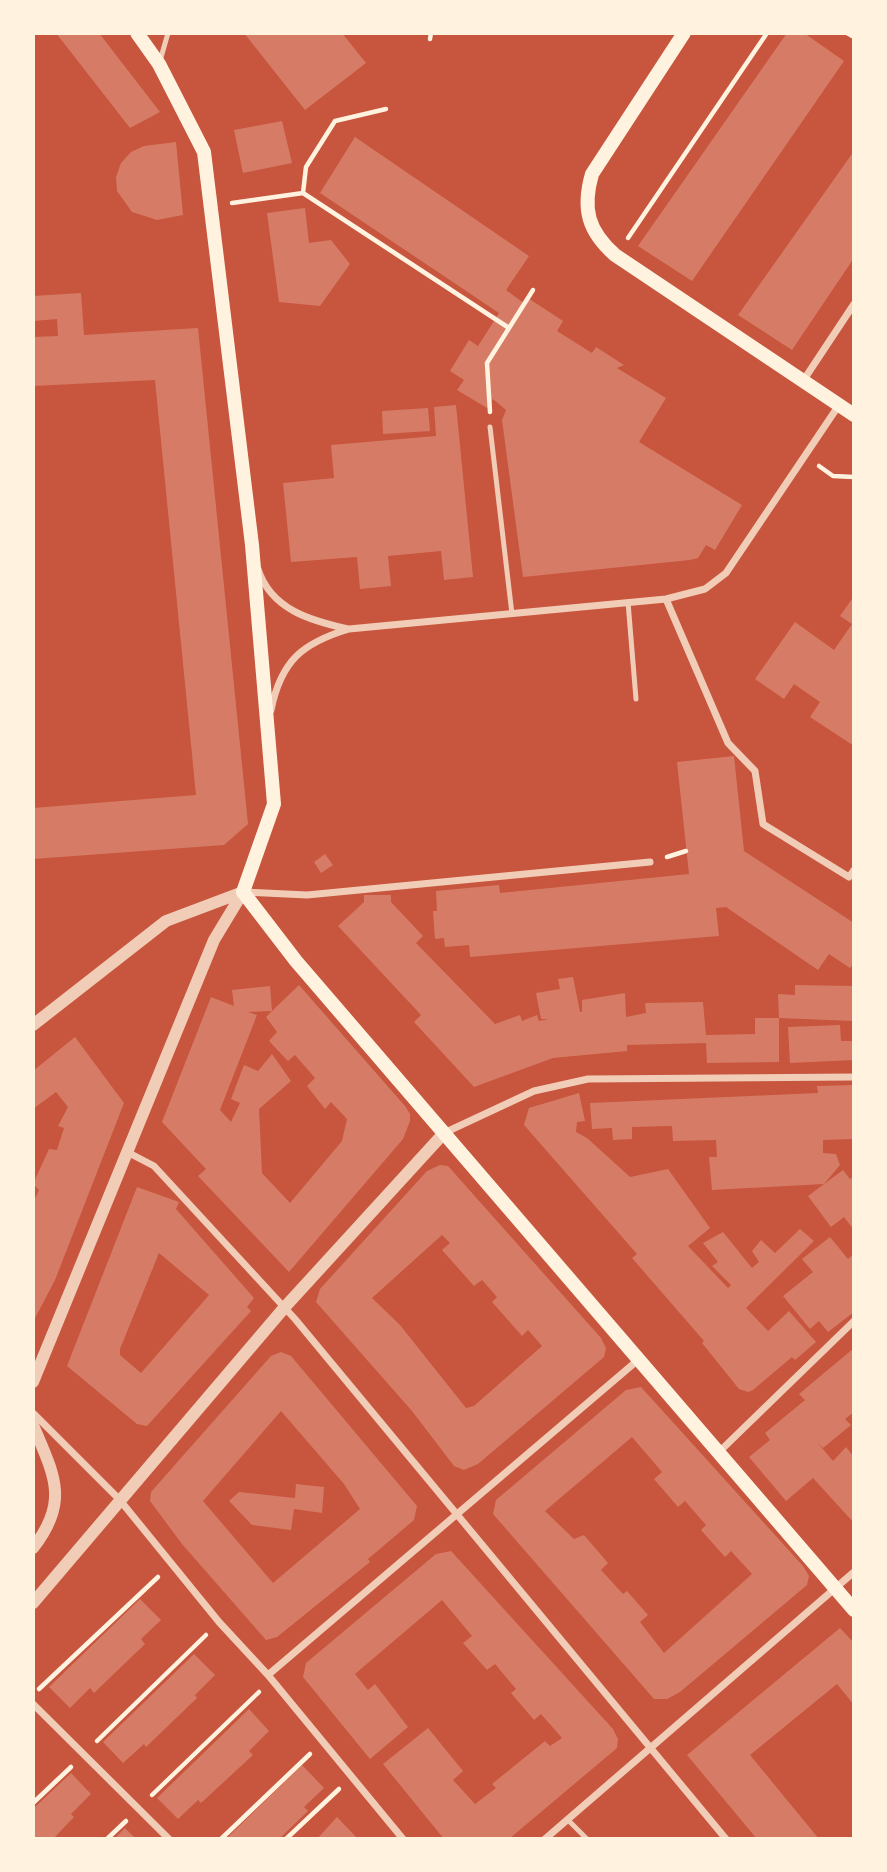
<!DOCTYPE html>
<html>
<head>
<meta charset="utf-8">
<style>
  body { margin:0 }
  #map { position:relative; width:887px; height:1872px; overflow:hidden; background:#c8553d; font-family:"Archivo Narrow",sans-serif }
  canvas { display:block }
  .frame { position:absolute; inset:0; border:35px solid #fff3e0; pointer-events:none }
</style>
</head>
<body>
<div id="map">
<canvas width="887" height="1872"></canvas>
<div class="frame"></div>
</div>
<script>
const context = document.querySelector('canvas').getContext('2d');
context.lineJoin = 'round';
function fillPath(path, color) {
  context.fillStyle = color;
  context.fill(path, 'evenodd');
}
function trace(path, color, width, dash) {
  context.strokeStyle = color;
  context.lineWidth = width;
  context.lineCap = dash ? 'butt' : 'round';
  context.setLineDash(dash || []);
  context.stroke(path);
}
const building = new Path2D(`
  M56,33H99L160,112L130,128Z
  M244,33H342L366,63L305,110Z
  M787,33H804L844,61L692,281L638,246Z
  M282,121L292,163L243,173L234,130Z
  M355,137L529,256L506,290L525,304L528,298L563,321L557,331L592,353L596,347L624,365L617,368L666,398L639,442L742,505L715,550L706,545L698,558L690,560L523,577L502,420L506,410L493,399L487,408L457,390L464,380L450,371L469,340L478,346L499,313L320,193Z
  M176,142L183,215L157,220L132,212L117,191L116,177L121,163L131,152L144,146Z
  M854,151V258L792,350L738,315Z
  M305,208L309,243L331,240L350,264L320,306L279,302L267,213Z
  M81,293L84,335L198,328L248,824L224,845L33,859V808L196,795L155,380L33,386V337L58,336L57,319L33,321V296Z
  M456,405L473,577L444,580L441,551L388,556L391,586L360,589L357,557L291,562L283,483L334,478L331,445L436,436L434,407Z
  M428,408L430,431L383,434L382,411Z
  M854,596V746L810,717L820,702L794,684L784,699L755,679L795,622L834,650L852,624L840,616Z
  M734,756L744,851L854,923V963L850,968L829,954L818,970L726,907L716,908L719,936L470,957L469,945L445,947L444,938L435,939L433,911H437L436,891L499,885L500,893L689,874L677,762Z
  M325,854L333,865L321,873L314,862Z
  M364,895H391V902L423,936L416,943L495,1024L520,1015L522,1021L537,1015L539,1021L549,1019H541L536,993L560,989L558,979L573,977L580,1012H582V1000L625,993L626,1017L646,1013L645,1003L703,1002L706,1035L755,1034V1018H779L778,994L795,995V985L854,986V1021L779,1018V1062L707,1063L706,1043L627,1045V1051L553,1058L474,1087L414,1022L421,1015L338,926L364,902Z
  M299,985L405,1106L410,1114V1121L403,1139L289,1272L198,1176L206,1169L162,1122L211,997L234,1006L232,990L270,986L272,1011ZM272,1011L266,1017L277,1032L269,1041L288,1061L295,1055L315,1078L307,1086L325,1109L331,1102L347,1119L342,1141L290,1203L262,1173L259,1109L291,1081L272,1054L258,1071L244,1065L231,1099L240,1103L231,1122L220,1110L257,1015L248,1012Z
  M840,1025L841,1041H854V1060L790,1063L788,1027Z
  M75,1037L124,1103L55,1280L33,1322V1203L39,1190L33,1184L49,1149L57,1150L64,1128L58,1126L68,1107L56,1092L33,1109V1071Z
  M854,1085V1139L823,1140V1153L836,1154L840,1165L824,1184L712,1190L709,1157H717L716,1140L673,1141L672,1126L632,1127V1139L613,1140L612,1128L592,1129L590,1103L818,1093L817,1086Z
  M579,1093L585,1121L577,1122L576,1132L587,1138L630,1177L668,1169L710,1228L688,1246L728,1288L731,1285L712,1266L718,1262L703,1243L723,1232L752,1268L759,1262L752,1251L761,1240L775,1253L800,1229L814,1241L746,1308L768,1331L789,1311L816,1342L795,1360L792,1357L753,1390L748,1392L739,1389L702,1343L704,1341L632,1258L637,1254L524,1125L529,1108Z
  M440,1165L448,1166L601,1338L606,1348L604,1357L478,1464L464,1470L454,1466L412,1411L316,1302L320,1289L427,1171ZM442,1235L450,1243L442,1250L474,1286L482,1280L497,1297L492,1302L522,1336L528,1330L542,1346L474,1406L466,1408L400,1325L372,1298Z
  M843,1170L850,1179L854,1177V1230L844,1217L831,1227L808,1196Z
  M137,1187L179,1202L176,1209L254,1298L247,1307L251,1311L147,1426L137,1424L67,1366ZM159,1253L209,1295L141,1373L120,1355V1349Z
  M830,1237L848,1259L854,1254V1312L828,1332L819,1321L810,1329L783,1296L813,1272L802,1259Z
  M854,1348V1412L845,1419L851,1425L823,1448L817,1442L833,1461L846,1447L854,1457V1523L813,1478L786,1501L749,1457L770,1440L765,1433L805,1400L799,1394Z
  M281,1352L291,1356L417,1506L414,1520L368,1559L370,1562L277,1637L266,1640L182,1544L150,1501L151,1492L188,1450L271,1356ZM281,1411L344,1484L360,1509L273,1583L203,1501Z
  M641,1387L803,1566L809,1576L807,1585L680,1692L667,1699H654L493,1514L496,1500L626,1390ZM632,1437L662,1472L654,1479L678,1507L685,1501L706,1525L701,1530L725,1557L731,1551L752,1574L664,1653L640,1622L648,1615L627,1591L623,1594L601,1570L608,1563L584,1535L574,1539L545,1511Z
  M296,1484L324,1487L322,1513L294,1509L291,1530L252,1525L229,1501L239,1492L295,1498Z
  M451,1551L613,1729L618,1739L617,1748L509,1839H444L383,1764L428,1728L463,1771L453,1780L475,1804L496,1788L492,1784L545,1741L550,1746L562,1738L541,1714L534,1720L511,1693L516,1689L495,1664L487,1670L463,1643L472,1636L442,1600L355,1674L368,1690L375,1684L408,1727L370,1759L303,1677L306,1663L436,1554Z
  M140,1599L161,1620L141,1639L145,1644L94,1693L90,1688L70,1708L49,1687Z
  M840,1628L854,1643V1705L837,1684L750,1755L819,1839H757L687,1755Z
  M194,1654L215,1675L195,1695L197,1698L146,1747L144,1744L123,1763L103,1742Z
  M249,1709L269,1731L249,1751L253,1755L201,1803L198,1800L178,1819L157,1798Z
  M302,1765L324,1788L304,1807L308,1811L279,1839H226Z
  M71,1773L91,1794L71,1814L74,1817L53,1839H33V1809Z
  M337,1817L358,1839H317Z
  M125,1828L136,1839H114Z`);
const path = new Path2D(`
  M847,33L854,37
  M430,39L431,33
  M303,193L306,167L335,121L386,109
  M232,203L303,193L509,328
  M628,238L767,33
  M490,412L487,363L533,290
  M819,466L833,476L854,477
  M667,857L686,851
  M39,1689L158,1577
  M97,1741L206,1635
  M152,1795L259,1692
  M33,1803L71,1767
  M107,1839L126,1821
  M221,1839L310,1754
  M286,1839L339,1789`);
const service = new Path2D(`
  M160,61L168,33
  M490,427L512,614
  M628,602L636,699
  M568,1820L587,1839`);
const minor = new Path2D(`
  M803,381L854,304
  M258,569C271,610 312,621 348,629
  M666,599L728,743L755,771L763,824L849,877L854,870
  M271,710C281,661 302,643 349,629L666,599L705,589L726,573L839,405
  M244,892L307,895L650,862
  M444,1133L534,1091L588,1079L854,1077
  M129,1153L154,1166L295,1319L726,1839
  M33,1413L119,1499L219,1622L268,1675L403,1839
  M719,1452L854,1321
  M268,1675L638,1360
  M33,1704L169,1839
  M545,1839L854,1572`);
const tertiary = new Path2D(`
  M33,1025L166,921L243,892
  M33,1382L214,940L243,892
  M33,1425C54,1475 70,1501 33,1548
  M33,1603L284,1308L444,1133`);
const secondary = new Path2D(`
  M137,33L159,64L204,152L252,545L274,804L243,892L296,961L854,1610
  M684,33L592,174C582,209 588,231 615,255L854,415`);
fillPath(building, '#d67c66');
trace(path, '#fff3e0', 4.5);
trace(service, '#f1ccb7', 5);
trace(minor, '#f1ccb7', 7);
trace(tertiary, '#f1ccb7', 12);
trace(secondary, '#fff3e0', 14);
</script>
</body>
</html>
